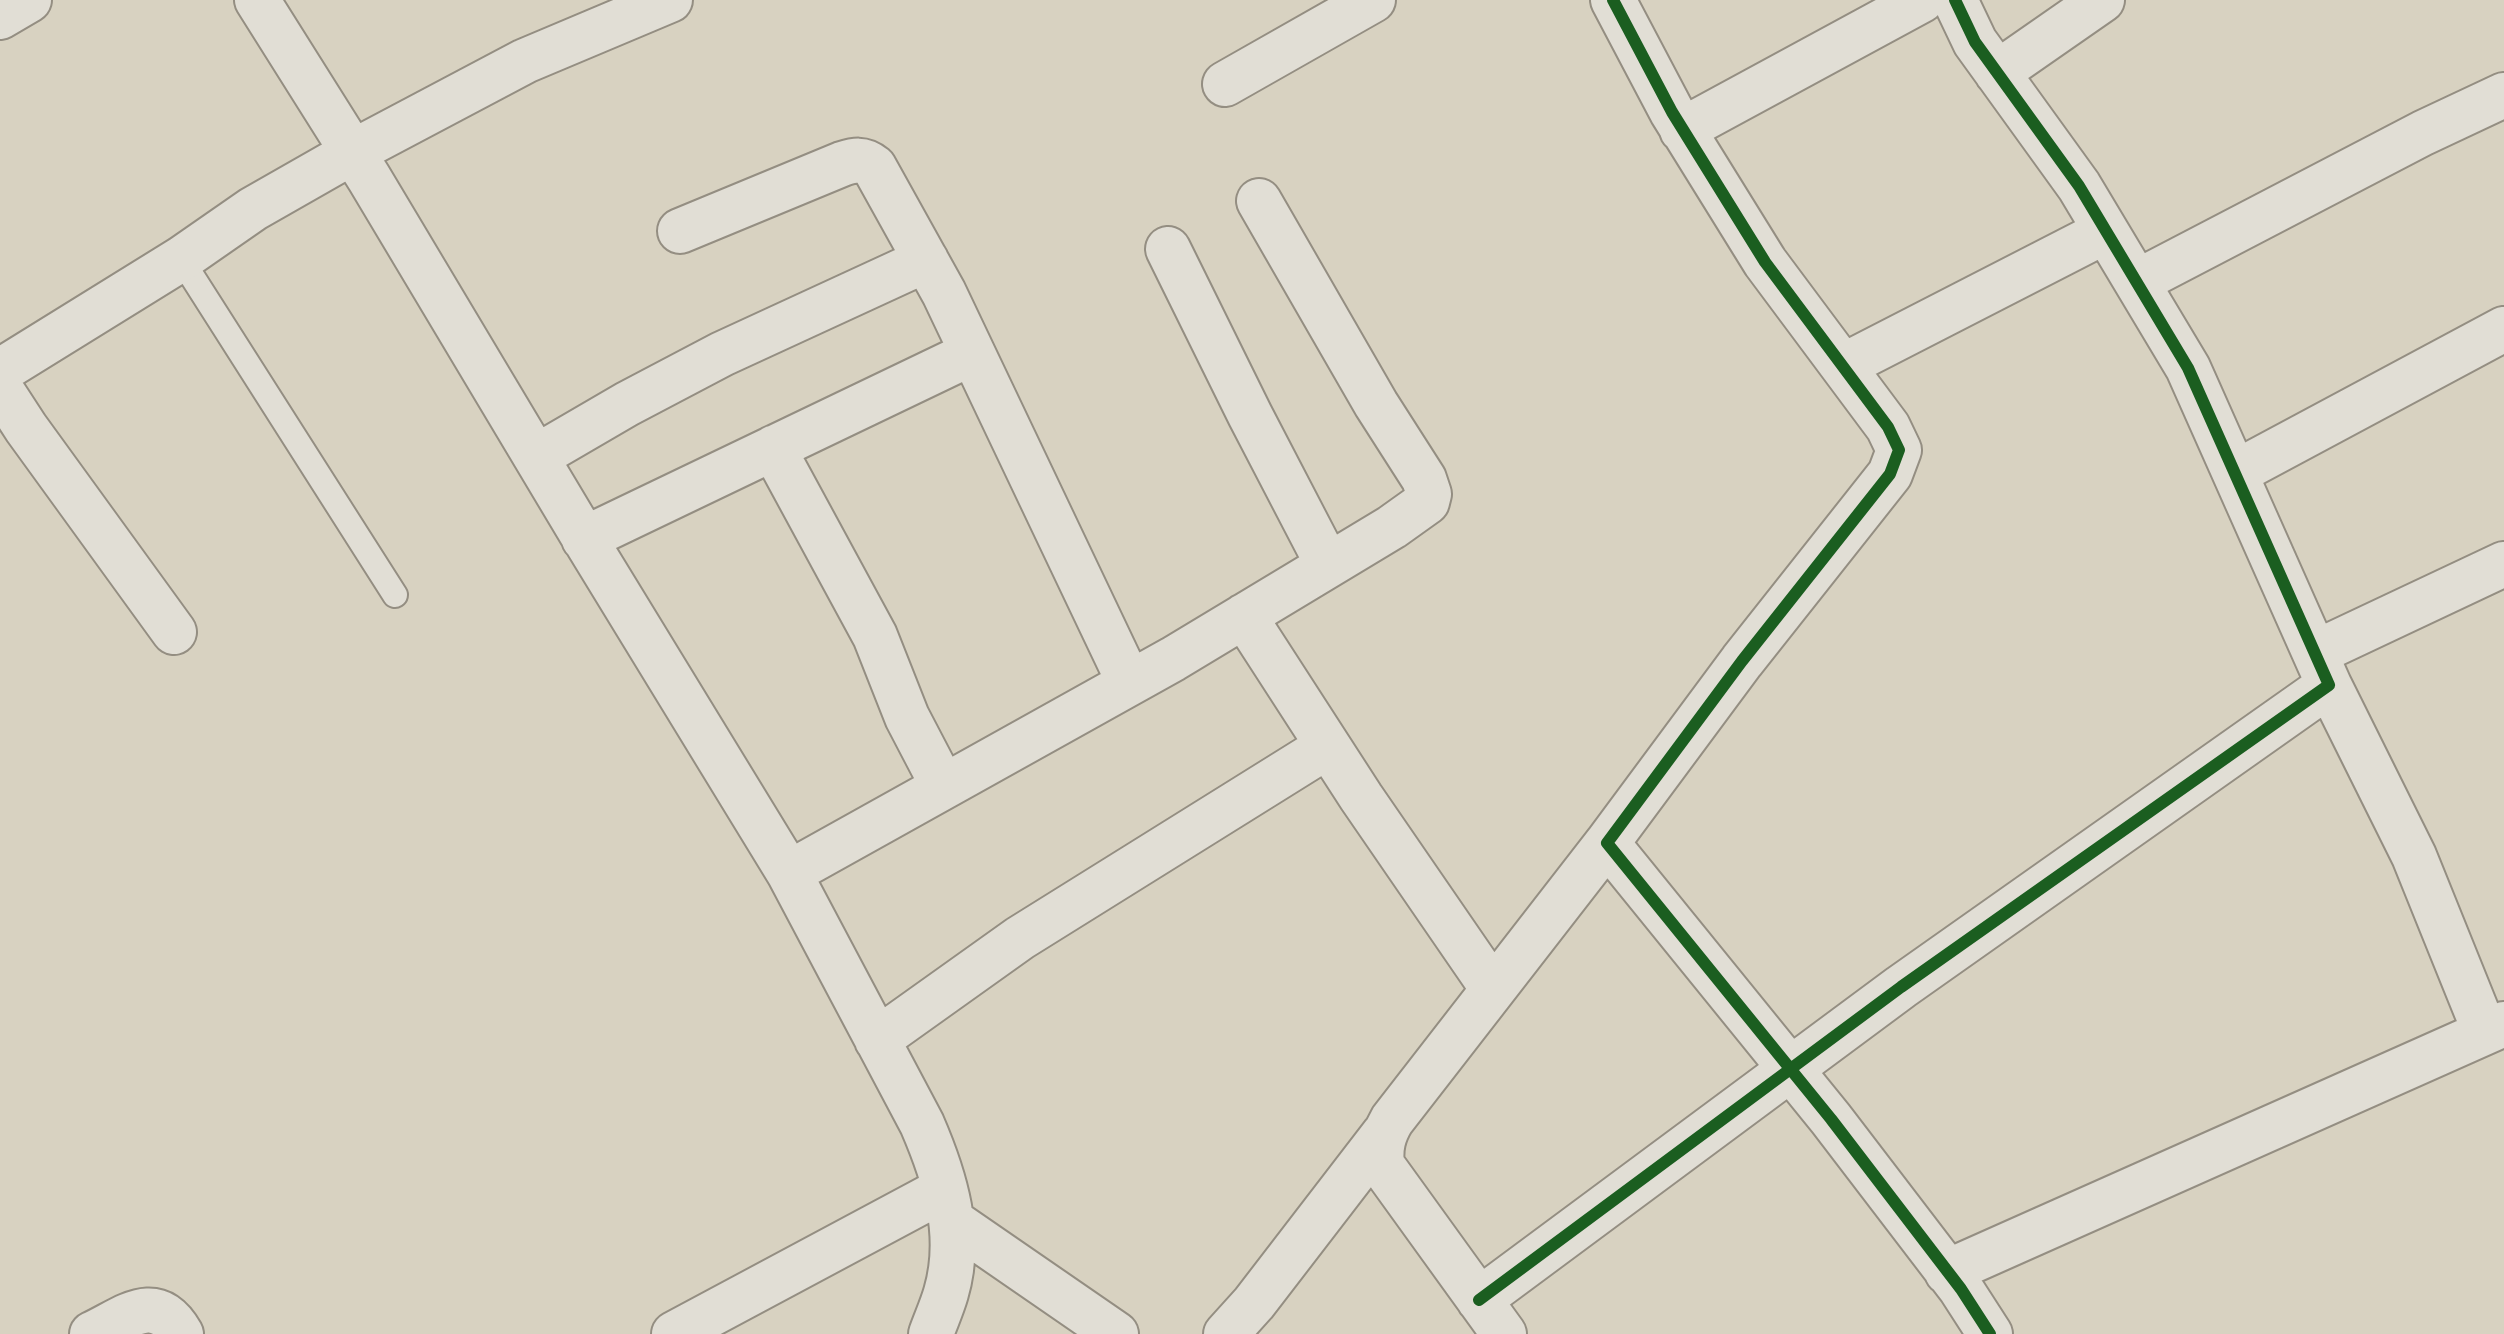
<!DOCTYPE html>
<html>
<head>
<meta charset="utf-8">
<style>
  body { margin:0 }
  canvas { display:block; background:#d8d2c1 }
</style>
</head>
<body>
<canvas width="2504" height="1334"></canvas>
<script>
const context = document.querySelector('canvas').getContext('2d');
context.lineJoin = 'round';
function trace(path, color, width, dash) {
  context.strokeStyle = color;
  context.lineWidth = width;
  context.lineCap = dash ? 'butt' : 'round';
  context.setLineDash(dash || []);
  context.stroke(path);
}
const lane = new Path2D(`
  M181,259L395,595`);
const street = new Path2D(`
  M257,0L369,178L589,546L789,873L922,1124C945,1177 963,1235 946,1293C942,1307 936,1320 931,1334
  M1613,0L1672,112L1765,262L1888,427L1899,450L1890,474L1742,661L1607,843L1831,1119L1961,1289L1990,1334
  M0,17L29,0
  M1997,73L2102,0
  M1225,84L1373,0
  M1682,130L1922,0
  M680,231L842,164C855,160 863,158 874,167L944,293L1129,682
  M1168,249L1250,415L1328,565
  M2137,282L2423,133L2504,95
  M1843,366L2106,231
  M0,371L181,259L253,209L353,152L525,61L670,0
  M0,388L26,428L174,632
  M773,448L875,636L907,717L943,786
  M536,457L627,404L722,354L926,260
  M2235,473L2504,329
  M584,539L972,353
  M1244,616L1361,797L1493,989
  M2315,653L2504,564
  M2329,685L2414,856L2485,1032
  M789,873L1173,659L1392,527L1427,502L1429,494L1424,479L1376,404L1259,201
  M877,1040L1020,938L1328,746
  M952,1221L1116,1334
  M1947,1272L2504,1024
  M1479,1300L1901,987L2329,685L2188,368L2079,186L1975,42L1955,0
  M92,1334C126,1318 156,1290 181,1334
  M674,1334L945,1189
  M1226,1334L1254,1303L1384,1134
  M1504,1334L1382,1165C1380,1148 1383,1135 1392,1120L1607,843`);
const cycleway = new Path2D(`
  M1613,0L1672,112L1765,262L1888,427L1899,450L1890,474L1742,661L1607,843L1831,1119L1961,1289L1990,1334
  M1479,1300L1901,987L2329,685L2188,368L2079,186L1975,42L1955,0`);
trace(lane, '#948e82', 28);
trace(street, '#948e82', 48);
trace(lane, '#e1ded5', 24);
trace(street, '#e1ded5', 44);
trace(cycleway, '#1b5e20', 12);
</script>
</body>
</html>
